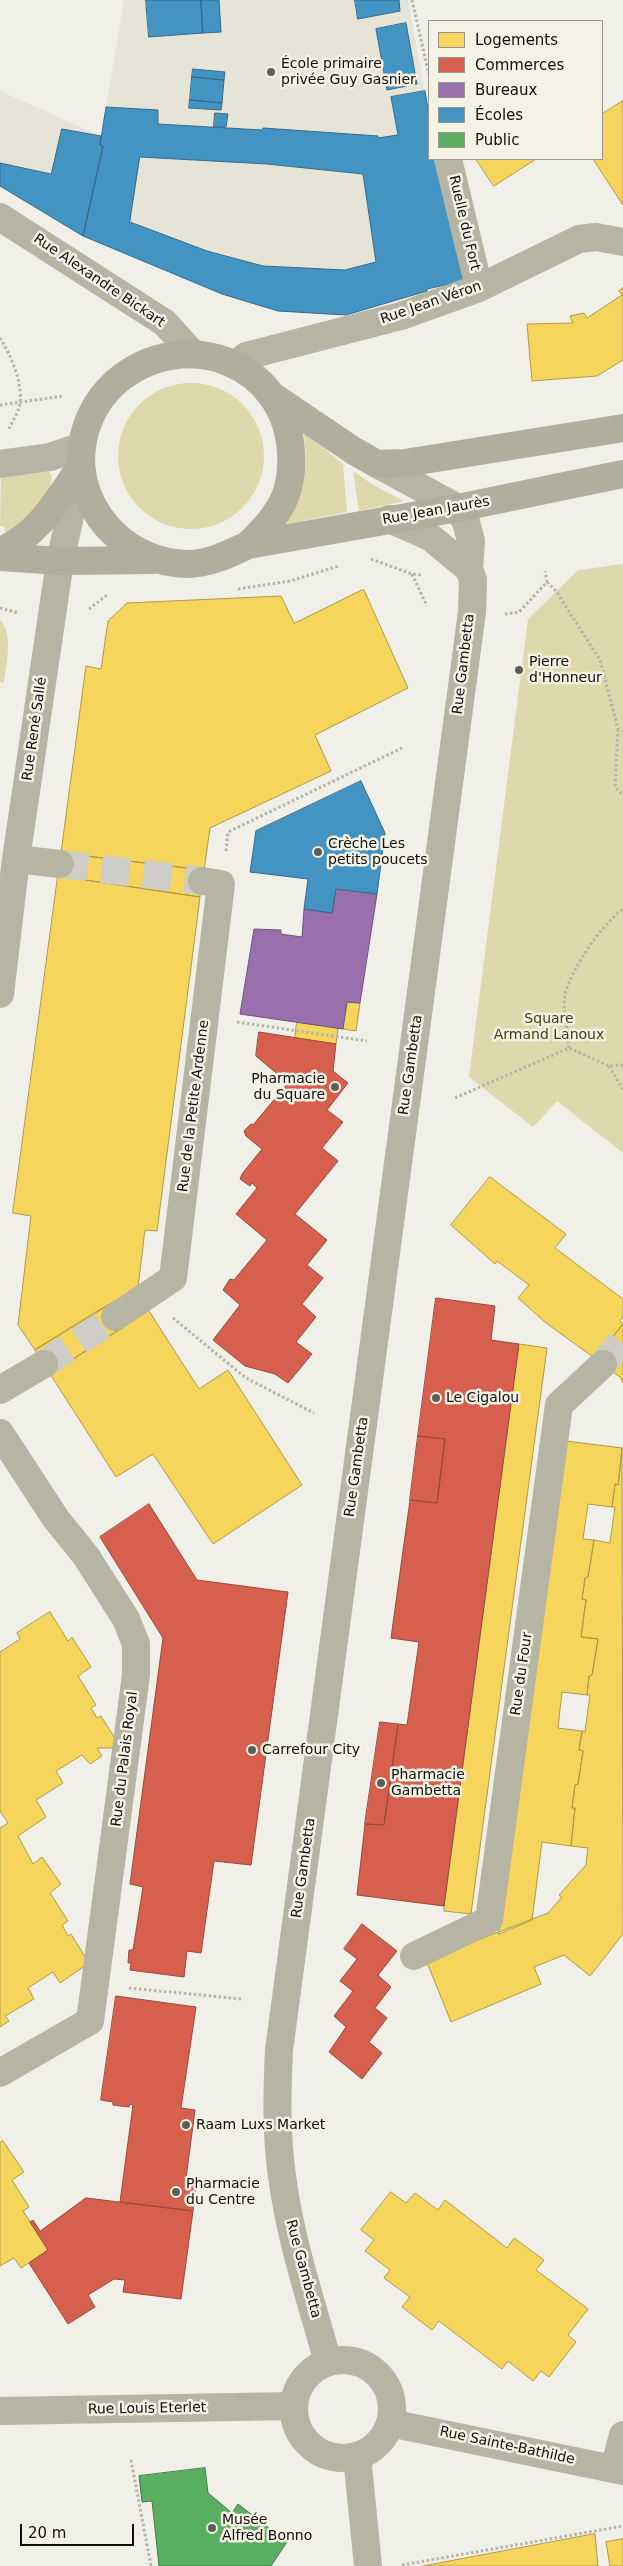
<!DOCTYPE html>
<html>
<head>
<meta charset="utf-8">
<style>
  body { margin:0 }
  #map { position:relative; width:623px; height:2566px; overflow:hidden; background:#f0efe8; font-family:"DejaVu Sans",sans-serif }
  canvas { display:block }
  .legend { position:absolute; left:428px; top:20px; width:175px; height:140px; box-sizing:border-box; background:#f3f2e4; border:1px solid #98978d; margin:0; padding:6px 9px; list-style:none; font-size:15px; color:#100f0a }
  .legend li { display:flex; align-items:center; gap:10px; height:25px }
  .legend b { width:25px; border:1px solid #98978d }
  .scale { position:absolute; left:20px; top:2524px; width:114px; height:22px; box-sizing:border-box; border:2px solid #100f0a; border-top:0; padding-left:6px; font-size:15px; line-height:18px; white-space:nowrap; color:#100f0a; -webkit-text-stroke:4px #f3f2e4; paint-order:stroke }
</style>
</head>
<body>
<div id="map">
<canvas width="623" height="2566"></canvas>
<ul class="legend">
<li><b style="height:14px;background:#f6d55c"></b>Logements</li>
<li><b style="height:14px;background:#d6604d"></b>Commerces</li>
<li><b style="height:14px;background:#9970ab"></b>Bureaux</li>
<li><b style="height:14px;background:#4393c3"></b>Écoles</li>
<li><b style="height:14px;background:#5aae61"></b>Public</li>
</ul>
<div class="scale">20 m</div>
</div>
<script>
const context = document.querySelector('canvas').getContext('2d');
context.lineJoin = 'round';
function fillPath(path, color) {
  context.fillStyle = color;
  context.fill(path, 'evenodd');
}
function trace(path, color, width, dash) {
  context.strokeStyle = color;
  context.lineWidth = width;
  context.lineCap = dash ? 'butt' : 'round';
  context.setLineDash(dash || []);
  context.stroke(path);
}
function write(font, color, halo, rows, align = 'center') {
  context.font = font + ' "DejaVu Sans",sans-serif';
  context.lineWidth = 5;
  context.setLineDash([]);
  context.textBaseline = 'middle';
  context.strokeStyle = halo;
  context.fillStyle = color;
  for (const [text, x, y, turn = 0] of rows) {
    context.save();
    context.translate(x, y);
    context.rotate((+turn || 0) * Math.PI / 180);
    context.textAlign = isNaN(turn) ? turn : align;
    if (halo) context.strokeText(text, 0, 0);
    context.fillText(text, 0, 0);
    context.restore();
  }
}
const built = new Path2D(`
  M124,0H408L429,115V159H437L427,291L346,315L278,311L222,294L83,236L0,186V91L101,136Z`);
const green = new Path2D(`
  M118 456a73 73 0 1 1 146 0a73 73 0 1 1-146 0Z
  M304,434H307L343,464L347,512L286,524L302,485L306,460Z
  M49,471C63,490 18,524 6,535L4,527L0,526L1,475Z
  M353,471L373,485L404,501L359,511Z
  M623,564V1153L557,1101L533,1127L469,1077L528,619L578,570Z
  M0,620C14,636 6,663 4,683L0,682Z`);
const homes = new Path2D(`
  M623,101V205L593,159H602V114Z
  M476,159H536L494,186Z
  M623,288V360L597,376L532,381L527,324L573,323L570,316L584,313L587,318L622,295L619,291Z
  M362,590H364L408,688L315,735L331,771L210,828L204,870L61,853L86,666L101,669L108,621L127,603L281,596L294,623Z
  M61,853L204,870L200,897L58,876Z
  M58,876L200,897L157,1231L145,1230L138,1287L35,1350L18,1325L31,1216L13,1213Z
  M347,1002L360,1003L356,1031L343,1029Z
  M297,1022L338,1028L336,1044L295,1038Z
  M490,1177L566,1234L555,1248L623,1299V1317L620,1321L623,1324L596,1359L546,1323L518,1298L529,1285L497,1261L495,1264L451,1225Z
  M108,1305L122,1328L50,1374L35,1350Z
  M149,1311L199,1389L228,1370L302,1485L213,1544L153,1454L116,1477L50,1374Z
  M623,1324V1354L610,1370L596,1359Z
  M519,1344L547,1348L471,1914L444,1911Z
  M623,1354V1383L620,1377L610,1370Z
  M566,1441L622,1448L618,1485L615,1484L612,1507L588,1504L583,1539L594,1540L588,1577L585,1578L582,1599L586,1600L581,1637L598,1639L592,1675L589,1676L587,1695L562,1692L558,1728L582,1731L579,1750L583,1751L578,1784L575,1785L572,1808H575L571,1846L542,1842L532,1920L499,1934Z
  M622,1448L623,1934L590,1976L564,1955L534,1967L541,1984L451,2022L426,1960L548,1913L562,1897L559,1895L586,1865L588,1848L571,1846L575,1808H572L575,1785L578,1784L583,1751L579,1750L582,1731L585,1732L590,1695H587L589,1676L592,1675L598,1639L581,1637L586,1600L582,1599L585,1578L588,1577L594,1540L610,1543L615,1507H612L615,1484L618,1485Z
  M50,1612L68,1641L72,1637L91,1667L78,1676L96,1705L91,1708L97,1718L101,1716L119,1745L114,1748H97L102,1756L90,1764L82,1755L56,1771L63,1783L36,1800L46,1817L18,1836L33,1864L42,1857L61,1884L50,1893L68,1921L62,1925L68,1936L71,1934L89,1963L60,1983L53,1972L28,1988L34,1999L5,2016L9,2021L0,2027V1828L8,1823L0,1811V1652L20,1639L17,1633Z
  M3,2141L24,2172L12,2180L29,2207L23,2211L48,2250L21,2268L14,2258L0,2266V2143Z
  M391,2192L406,2203L415,2193L438,2210L445,2200L507,2248L514,2238L544,2260L536,2270L588,2309L568,2335L576,2342L549,2377L541,2371L533,2381L508,2361L502,2369L439,2321L432,2330L402,2307L410,2297L384,2278L390,2270L365,2251L374,2240L361,2230Z
  M595,2534L598,2566H423Z
  M623,2539V2566H610L606,2542Z`);
const shops = new Path2D(`
  M259,1032L336,1044L333,1071L348,1083L327,1110L343,1122L322,1148L338,1161L295,1214L327,1240L307,1265L323,1278L302,1304L316,1317L296,1342L312,1354L288,1383L275,1374L245,1366L213,1340L240,1305L223,1290L230,1279L234,1280L267,1240L236,1214L257,1188L252,1183L250,1186L240,1179L242,1174L262,1149L246,1136L244,1131L251,1124L253,1125L288,1083L256,1056Z
  M436,1298L495,1306L491,1340L519,1344L444,1906L357,1895L365,1824L384,1825L398,1724L407,1725L419,1642L391,1638L410,1500L437,1503L445,1439L418,1436Z
  M418,1436L445,1439L437,1503L410,1500Z
  M149,1504L197,1580L288,1592L251,1865L214,1861L201,1953L187,1951L184,1977L130,1970L131,1963H128L129,1950H133L143,1887L130,1884L163,1638L100,1537Z
  M380,1722L398,1724L384,1825L365,1824Z
  M362,1924L397,1951L378,1975L391,1987L375,2008L387,2018L369,2042L382,2053L362,2079L329,2052L346,2027L334,2016L353,1991L340,1981L357,1959L344,1949Z
  M116,1996L196,2007L181,2108L195,2110L186,2178L197,2179L193,2211L120,2202L133,2105L130,2104L129,2107L113,2105V2102L101,2100Z
  M86,2198L193,2211L181,2299L123,2292L125,2280L114,2279L88,2295L95,2307L68,2324L29,2263L48,2250L30,2222L33,2220L40,2231Z`);
const offices = new Path2D(`
  M336,889L377,894L360,1003L347,1002L343,1029L240,1014L254,929L281,930V934L302,937L304,909L332,913Z`);
const schools = new Path2D(`
  M146,0H201L203,33L149,37Z
  M201,0H219L221,32L203,33Z
  M355,0H399L400,11L358,19Z
  M406,23L417,84L387,90L376,29Z
  M193,69L225,72L224,80L192,77Z
  M192,77L224,80L222,103L190,100Z
  M425,91L429,115V159H437L463,281L427,289V291L346,315L278,311L222,294L83,236L103,146L100,145L106,107L158,110V124L262,130L263,128L378,136V138L398,135L391,97ZM140,157L267,164L363,174L376,262L345,270L263,266L207,251L130,222Z
  M190,100L222,103L221,110L189,108Z
  M215,113L228,114L226,127H214Z
  M62,129L101,136L100,145L103,146L83,236L0,186V163L51,174Z
  M361,781L385,833L377,894L336,889L332,913L304,909L308,879L250,872L256,831Z`);
const public = new Path2D(`
  M205,2468L208,2493L232,2513L238,2504L287,2542L271,2566H159L152,2501L142,2502L139,2476Z`);
const minorTunnel = new Path2D(`
  M60,864L202,881
  M44,1364L115,1317
  M603,1364L623,1340`);
const path = new Path2D(`
  M412,0L429,75
  M0,338C11,355 25,387 19,408C17,415 12,422 9,429
  M0,405L64,396
  M371,559L412,574L422,575
  M412,574L427,606
  M547,582L556,591L600,660L618,729L623,731
  M238,589L290,581L339,566
  M0,608L19,613
  M89,609L107,595
  M505,614L519,612L547,582L545,571
  M618,729L615,787L623,796
  M226,851L228,832L404,747
  M237,1022L367,1041
  M569,1048C568,1034 562,1006 565,994C572,968 601,925 623,909
  M609,1066L623,1090
  M455,1098L569,1048L609,1066L623,1065
  M173,1318L246,1378L314,1413
  M129,1988L242,1999
  M131,2460L151,2566
  M402,2565L623,2526`);
const minor = new Path2D(`
  M448,159L479,288
  M0,217L165,323L192,353
  M236,365L246,356L401,316L479,288L579,239L596,237L623,242
  M0,464L50,457L82,446
  M389,519L430,537L469,569
  M16,859L60,864
  M0,994L16,859L60,561L81,467
  M115,1317L173,1278L221,884L202,881
  M0,1390L44,1364
  M0,1433L56,1519L86,1556L126,1619L136,1644V1675L90,2021L0,2073
  M414,1956L489,1920L559,1405L603,1364
  M294 2409a49 49 0 1 1 98 0a49 49 0 1 1-98 0Z
  M328,2362C311,2301 290,2239 282,2176C276,2134 277,2092 279,2050L472,612L473,580L469,569L471,541L466,522L458,508L377,464
  M0,2411L294,2406
  M390,2423L623,2471
  M357,2456L368,2566
  M614,2469L623,2435`);
const major = new Path2D(`
  M274,397L354,451L377,464L405,463L623,428
  M248,545C262,531 277,516 285,497C290,484 292,467 291,453C287,362 183,324 116,382C94,401 82,429 81,458C81,516 130,563 187,564C209,564 229,554 248,545L458,508L623,474
  M0,551C39,535 58,499 81,466
  M0,557L60,561L153,560`);
const markers = [
  [271,72,5,"#5e5d58"],
  [519,670,5,"#5e5d58"],
  [318,852,5,"#5e5d58"],
  [335,1087,5,"#5e5d58"],
  [436,1398,5,"#5e5d58"],
  [252,1750,5,"#5e5d58"],
  [381,1783,5,"#5e5d58"],
  [186,2125,5,"#5e5d58"],
  [176,2192,5,"#5e5d58"],
  [212,2528,5,"#5e5d58"]
];
const poiNames = [
  ["École primaire",281,64],
  ["privée Guy Gasnier",281,80],
  ["Pierre",529,662],
  ["d'Honneur",529,678],
  ["Crèche Les",328,844],
  ["petits poucets",328,860],
  ["Pharmacie",325,1079,"right"],
  ["du Square",325,1095,"right"],
  ["Le Cigalou",446,1398],
  ["Carrefour City",262,1750],
  ["Pharmacie",391,1775],
  ["Gambetta",391,1791],
  ["Raam Luxs Market",196,2125],
  ["Pharmacie",186,2184],
  ["du Centre",186,2200],
  ["Musée",222,2520],
  ["Alfred Bonno",222,2536]
];
const streetNames = [
  ["Ruelle du Fort",464,223,77],
  ["Rue Alexandre Bickart",99,281,34],
  ["Rue Jean Véron",431,303,-19],
  ["Rue Jean Jaurès",436,511,-10],
  ["Rue Gambetta",464,664,-83],
  ["Rue René Sallé",35,729,-82],
  ["Rue Gambetta",411,1065,-82],
  ["Rue de la Petite Ardenne",194,1106,-83],
  ["Rue Gambetta",357,1467,-82],
  ["Rue du Four",522,1674,-82],
  ["Rue du Palais Royal",125,1759,-83],
  ["Rue Gambetta",304,1868,-82],
  ["Rue Gambetta",303,2269,75],
  ["Rue Louis Eterlet",147,2409,-1],
  ["Rue Sainte-Bathilde",507,2446,12]
];
const parkNames = [
  ["Square",549,1019],
  ["Armand Lanoux",549,1035]
];
fillPath(built, '#e5e4d6');
fillPath(green, '#ded9ac');
fillPath(homes, '#f6d55c');
trace(homes, '#b19a43', 1);
fillPath(shops, '#d6604d');
trace(shops, '#9b4839', 1);
fillPath(offices, '#9970ab');
trace(offices, '#70537b', 1);
fillPath(schools, '#4393c3');
trace(schools, '#346b8c', 1);
fillPath(public, '#5aae61');
trace(public, '#447e47', 1);
trace(minorTunnel, '#cecdc7', 28, [28, 14]);
trace(path, '#b5b4a8', 3, [2.5, 2.5]);
trace(minor, '#b6b4a2', 28);
trace(major, '#b0ae9d', 28);
for (const [x, y, r, color] of markers) {
  const dot = new Path2D();
  dot.arc(x, y, r, 0, 2 * Math.PI);
  context.fillStyle = color;
  context.fill(dot);
  trace(dot, '#f3f2e4', 2);
}
write('14px', '#100f0a', '#f3f2e4', poiNames, 'left');
write('14px', '#100f0a', '#f3f2e4', streetNames);
write('14px', '#413c10', '#f3f2e4', parkNames);
</script>
</body>
</html>
